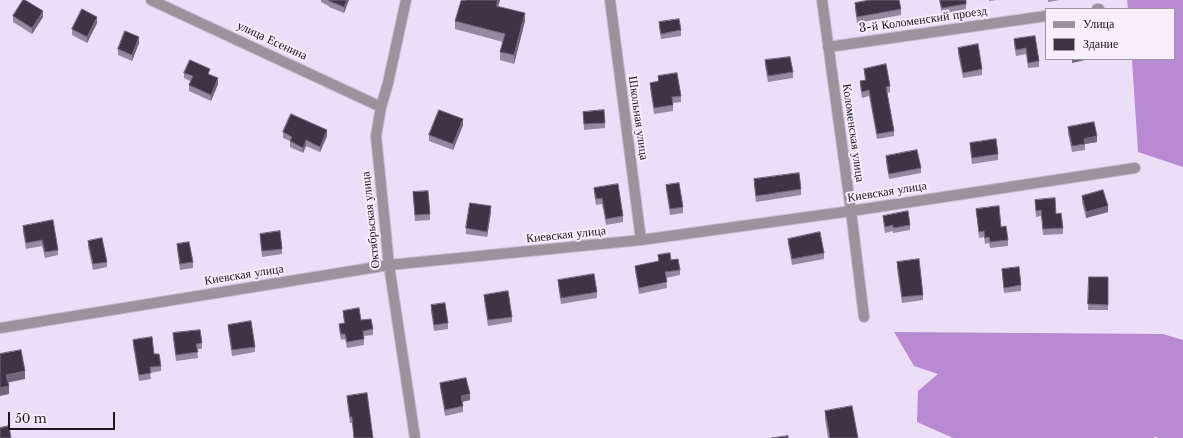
<!DOCTYPE html>
<html>
<head>
<meta charset="utf-8">
<style>
  body { margin:0 }
  #map { position:relative; width:1183px; height:438px; overflow:hidden; background:#eddef7; font-family:"Libre Baskerville",serif }
  canvas { display:block }
  .legend { position:absolute; left:1045px; top:8px; width:130px; height:52px; box-sizing:border-box; background:#f7eefd; border:1px solid #9f98a4; margin:0; padding:5px 7px; list-style:none; font-size:12px; color:#1c161f }
  .legend li { display:flex; align-items:center; gap:8px; height:20px }
  .legend b { width:20px; border:1px solid #9f98a4 }
  .scale { position:absolute; left:8px; top:412px; width:107px; height:18px; box-sizing:border-box; border:2px solid #1c161f; border-top:0; padding-left:5px; font-size:12px; line-height:14px; white-space:nowrap; color:#1c161f; -webkit-text-stroke:3px #f7eefd; paint-order:stroke }
</style>
</head>
<body>
<div id="map">
<canvas width="1183" height="438"></canvas>
<ul class="legend">
<li><b style="height:5px;background:#9a939e"></b>Улица</li>
<li><b style="height:11px;background:#3f3346"></b>Здание</li>
</ul>
<div class="scale">50 m</div>
</div>
<script>
const context = document.querySelector('canvas').getContext('2d');
context.lineJoin = 'round';
function fillPath(path, color) {
  context.fillStyle = color;
  context.fill(path, 'evenodd');
}
function trace(path, color, width, dash) {
  context.strokeStyle = color;
  context.lineWidth = width;
  context.lineCap = dash ? 'butt' : 'round';
  context.setLineDash(dash || []);
  context.stroke(path);
}
function write(font, color, halo, rows, align = 'center') {
  context.font = font + ' "Libre Baskerville",serif';
  context.lineWidth = 4;
  context.setLineDash([]);
  context.textBaseline = 'middle';
  context.strokeStyle = halo;
  context.fillStyle = color;
  for (const [text, x, y, turn = 0] of rows) {
    context.save();
    context.translate(x, y);
    context.rotate((+turn || 0) * Math.PI / 180);
    context.textAlign = isNaN(turn) ? turn : align;
    if (halo) context.strokeText(text, 0, 0);
    context.fillText(text, 0, 0);
    context.restore();
  }
}
const forest = new Path2D(`
  M1127,0H1183V167L1138,152L1132,59H1174V9H1128Z
  M894,332L1163,334L1183,340V438H1158L1153,436L1155,438H953L917,422L918,391L938,374L914,366Z`);
const minor = new Path2D(`
  M151,0L381,107
  M406,0L388,83L381,107L376,136L389,265L415,438
  M610,0L641,240
  M822,0L851,211L864,317
  M1097,9H1099
  M828,47L1046,16
  M0,328L389,265L641,240L851,211L1135,168`);
const wall = new Path2D(`
  M321,0H349L344,13L329,7V6L321,2Z
  M467,0H500L498,7L525,21L514,64L500,60V52L503,42L455,29V21Z
  M939,0H966V9L942,14Z
  M989,0H997L989,1Z
  M1048,0H1059L1048,2Z
  M855,3L901,9V15L857,23L855,9Z
  M13,16L43,17L32,34L13,22Z
  M659,22L681,30V36L661,39L659,28Z
  M97,23L87,43L72,35V29Z
  M1035,36L1039,61V67L1028,68L1026,54L1016,56L1014,45V39Z
  M139,43L132,61L118,55V49Z
  M958,48L982,69V75L963,78L958,54Z
  M765,60L793,72V78L768,82L765,66Z
  M864,69L890,86V92L887,93L894,131V136L877,139L869,96L862,98L860,87V81L865,80L864,74Z
  M184,73L210,75L218,84L211,101L189,91V85L190,81L184,78Z
  M658,76L681,96V102L673,103V111L654,114L650,88V83L658,81Z
  M583,112L605,123V128L584,130Z
  M463,125L453,150L429,141V135Z
  M1068,127L1097,142L1085,144V150L1072,152L1068,133Z
  M283,132L327,136L320,152L306,146L303,153L290,147V141L283,138Z
  M970,143L998,154V160L972,164L970,148Z
  M886,156L921,168V173L889,179L886,162Z
  M754,179L801,189V195L756,202L754,185Z
  M666,185L683,207V213L670,215L666,190Z
  M594,188L623,216V222L606,225L602,204L596,205L594,193Z
  M413,192L430,214V220L415,221Z
  M1082,196L1108,212L1086,218L1082,202Z
  M1035,200L1056,214L1063,228V234L1043,235L1041,216L1036,217Z
  M976,209L1001,227L1008,240V246L990,248L989,243L985,244L984,237L979,238Z
  M491,212L487,237L466,234V228Z
  M883,216L910,225V230L893,233V231L885,233L883,221Z
  M23,226L58,250V255L45,258L42,246L26,249L23,232Z
  M260,234L282,249V254L262,257L260,240Z
  M788,239L824,253V259L792,265L788,244Z
  M88,241L107,262V267L93,270L88,247Z
  M177,244L193,262V268L180,270L177,249Z
  M658,255L671,260L680,270V275L666,278L667,288L639,294L635,271V266L658,261Z
  M897,262L923,295V300L902,303L897,268Z
  M1002,269L1021,285V291L1004,293L1002,274Z
  M1089,277H1108V310H1088Z
  M558,280L597,292V298L561,304L558,286Z
  M484,295L512,317V322L488,326L484,300Z
  M431,305L448,323V329L434,331L431,311Z
  M343,311L361,320L373,329V335L364,336V345L347,348L345,339L341,340L339,330V324L344,323L343,316Z
  M228,325L255,347V352L232,356L228,330Z
  M173,333L202,343V349H197L198,358L176,361L173,339Z
  M133,340L154,354L161,366V371L150,373L151,379L139,381L133,345Z
  M440,383L470,400L462,402L463,406V412L445,416L440,388Z
  M347,396L373,438H354L352,423H350L347,402Z
  M825,411L858,438H828L825,419Z`);
const shadedWall = new Path2D(`
  M347,0H349L344,13V7Z
  M498,0H500L496,14V6Z
  M43,11V17L32,34V28Z
  M525,13V21L514,64V55Z
  M97,17V23L87,43V37Z
  M139,37V43L132,61V55Z
  M1072,59H1090L1072,63Z
  M218,78V84L211,101V95Z
  M463,119V125L453,150V144Z
  M327,130V136L320,152V147Z
  M1097,136V142L1085,144L1084,139Z
  M306,140V146L303,153V148Z
  M491,206V212L487,237V232Z
  M1108,206V212L1086,218V212Z
  M25,371V379L6,383V375Z
  M9,386V394L0,396V388Z
  M470,394V400L461,402V396Z`);
const building = new Path2D(`
  M23,0H25L43,11L32,28L13,16Z
  M329,0H347L344,7L329,1Z
  M467,0H498L496,6L525,13L514,55L500,52L505,34L455,21L461,1Z
  M870,0H899L901,9L857,17L855,3Z
  M940,0H966V4L942,8Z
  M82,9L97,17L87,37L72,29Z
  M679,19L681,30L661,34L659,22Z
  M125,31L139,37L132,55L118,49Z
  M1035,36L1039,61L1028,63L1026,48L1016,50L1014,39Z
  M978,44L982,69L963,73L958,48Z
  M790,57L793,72L768,76L765,60Z
  M190,60L210,69L208,74L218,78L211,95L189,85L193,76L184,73Z
  M886,64L890,86L886,87L894,131L877,134L869,90L862,92L860,81L866,80L864,69Z
  M677,73L681,96L672,97L673,105L654,108L650,83L659,81L658,76Z
  M439,110L463,119L453,144L429,135Z
  M604,110L605,123L584,124L583,112Z
  M291,114L327,130L320,147L306,140L303,148L290,141L292,137L283,132Z
  M1094,122L1097,136L1084,139L1085,144L1072,146L1068,127Z
  M996,139L998,154L972,158L970,143Z
  M917,150L921,168L889,174L886,156Z
  M799,173L801,189L756,196L754,179Z
  M679,183L683,207L670,209L666,185Z
  M618,184L623,216L606,219L602,198L596,199L594,188Z
  M1103,190L1108,206L1086,212L1082,196Z
  M428,191L430,214L415,215L413,192Z
  M1055,198L1056,214L1061,213L1063,228L1043,229L1041,210L1036,211L1035,200Z
  M470,203L491,206L487,232L466,228Z
  M999,206L1001,227L1006,226L1008,240L990,242L989,237L985,238L984,231L979,232L976,209Z
  M908,211L910,225L893,228V225L885,227L883,216Z
  M53,220L58,250L45,252L42,240L26,243L23,226Z
  M280,231L282,249L262,251L260,234Z
  M820,232L824,253L792,259L788,239Z
  M102,238L107,262L93,264L88,241Z
  M189,242L193,262L180,264L177,244Z
  M670,253L671,260L678,259L680,270L665,272L667,282L639,288L635,266L659,261L658,255Z
  M919,259L923,295L902,297L897,262Z
  M1019,267L1021,285L1004,288L1002,269Z
  M594,274L597,292L561,298L558,280Z
  M1089,277H1108V305L1088,304Z
  M508,291L512,317L488,320L484,295Z
  M445,303L448,323L434,325L431,305Z
  M359,308L361,320L371,319L373,329L363,331L364,339L347,342L345,334H341L339,324L345,323L343,311Z
  M251,321L255,347L232,350L228,325Z
  M200,330L202,343L196,344L198,352L176,355L173,333Z
  M152,337L154,354H159L161,366L150,367L151,373L139,375L133,340Z
  M21,350L25,371L6,375L9,386L0,388V354Z
  M466,378L470,394L461,396L463,406L445,410L440,383Z
  M367,393L373,438H354L352,417H350L347,396Z
  M852,406L858,438H830L825,411Z
  M9,426L11,438H0V428Z
  M788,436V438H772Z`);
const streetNames = [
  ["3-й Коломенский проезд",923,20,-8],
  ["улица Есенина",272,41,25],
  ["Школьная улица",638,118,82],
  ["Коломенская улица",853,133,82],
  ["Киевская улица",887,192,-9],
  ["Октябрьская улица",371,220,-96],
  ["Киевская улица",566,235,-6],
  ["Киевская улица",244,275,-9]
];
fillPath(forest, '#b78ad1');
trace(minor, '#c7bad0', 12);
trace(minor, '#9a939e', 10);
fillPath(wall, '#96889e');
fillPath(shadedWall, '#73667b');
fillPath(building, '#3f3346');
trace(building, '#73667b', 1);
write('12px', '#1c161f', '#f7eefd', streetNames);
</script>
</body>
</html>
